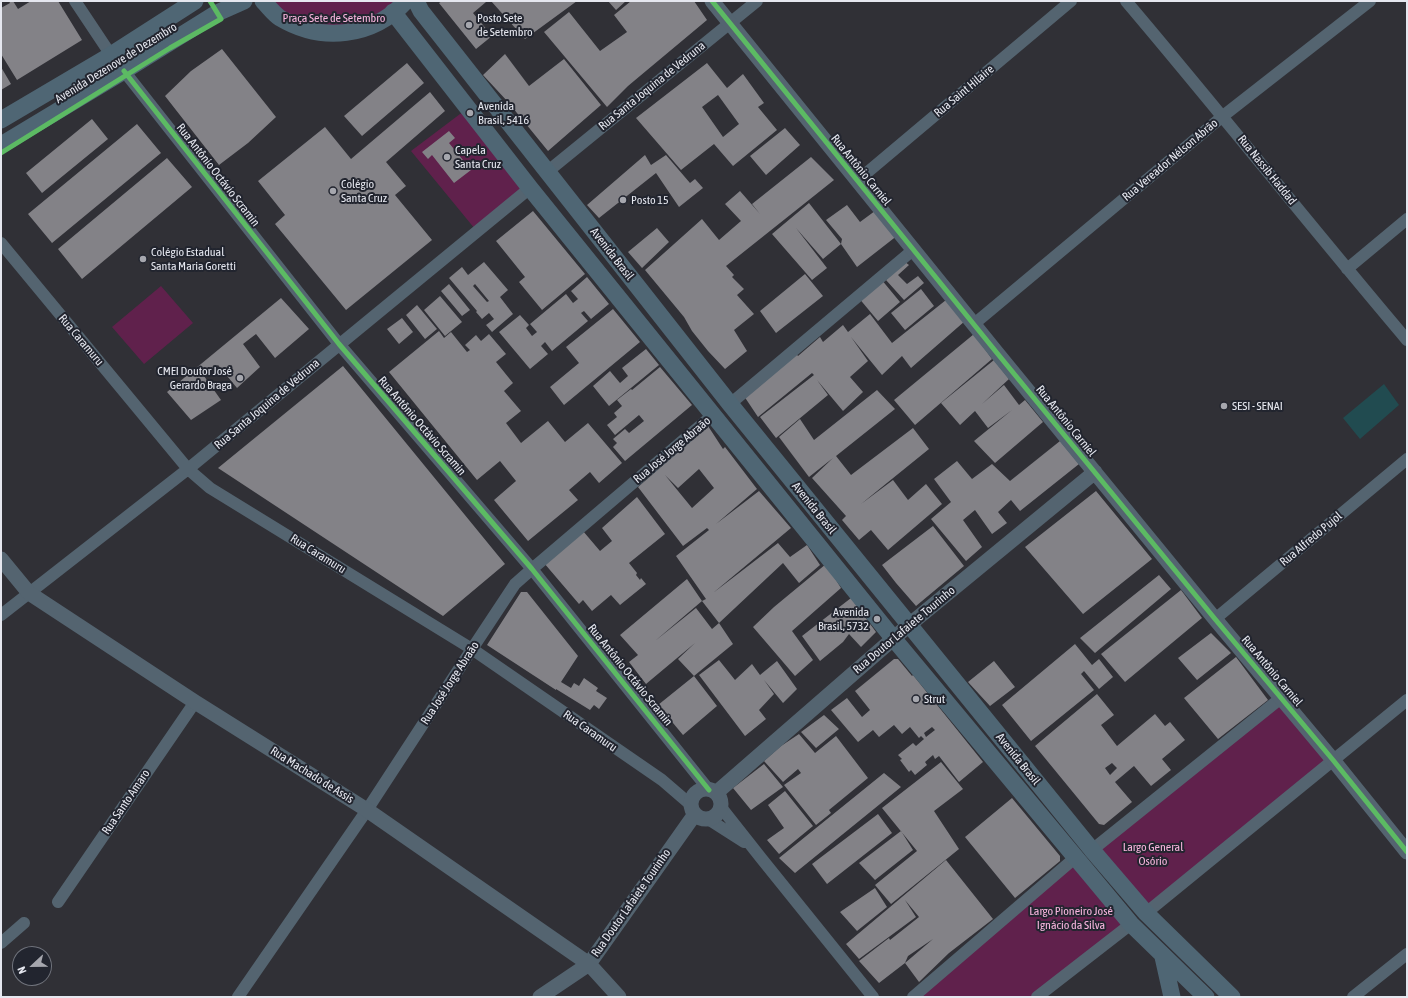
<!DOCTYPE html>
<html>
<head>
<meta charset="utf-8">
<style>
  body { margin:0 }
  #map { position:relative; width:1408px; height:998px; overflow:hidden; background:#303036; font-family:"Asap Condensed",sans-serif }
  canvas { display:block }
  .frame { position:absolute; inset:0; border:2px solid #e5e7ef; pointer-events:none }
  .north { position:absolute; left:12px; top:946px; width:40px; height:40px; box-sizing:border-box; background:#22252f; border:1px solid #70737c; border-radius:50%; rotate:248deg; font-size:11px; font-weight:700; line-height:16px; text-align:center; color:#e5e7ef }
  .north::after { content:''; display:block; margin:auto; width:14px; height:18px; background:#a6a7ae; clip-path:polygon(50% 0,100% 100%,50% 72%,0 100%) }
</style>
</head>
<body>
<div id="map">
<canvas width="1408" height="998"></canvas>
<div class="frame"></div>
<div class="north">N</div>
</div>
<script>
const context = document.querySelector('canvas').getContext('2d');
context.lineJoin = 'round';
function fillPath(path, color) {
  context.fillStyle = color;
  context.fill(path, 'evenodd');
}
function trace(path, color, width, dash) {
  context.strokeStyle = color;
  context.lineWidth = width;
  context.lineCap = dash ? 'butt' : 'round';
  context.setLineDash(dash || []);
  context.stroke(path);
}
function write(font, color, halo, rows, align = 'center') {
  context.font = font + ' "Asap Condensed",sans-serif';
  context.lineWidth = 4;
  context.setLineDash([]);
  context.textBaseline = 'middle';
  context.strokeStyle = halo;
  context.fillStyle = color;
  for (const [text, x, y, turn = 0] of rows) {
    context.save();
    context.translate(x, y);
    context.rotate((+turn || 0) * Math.PI / 180);
    context.textAlign = isNaN(turn) ? turn : align;
    if (halo) context.strokeText(text, 0, 0);
    context.fillText(text, 0, 0);
    context.restore();
  }
}
const green = new Path2D(`
  M263,1H406L367,28L307,31Z
  M464,111L524,189L475,229L411,151Z
  M161,286L193,323L144,364L112,327Z
  M1281,698L1333,760L1146,913L1092,850Z
  M1076,857L1131,924L1037,997H913Z`);
const water = new Path2D(`
  M1384,384L1399,405L1360,439L1343,418Z`);
const building = new Path2D(`
  M9,1H13L18,9L31,1H58L82,40L17,80L1,54V8L10,3Z
  M442,1H485L486,2L473,13L492,36L476,49L439,3Z
  M491,1H577L525,39Z
  M608,1H626L616,10Z
  M631,1H694L707,20L628,86L607,107L544,32L569,12L600,51L627,32L614,15Z
  M222,49L276,117L248,143L219,165L165,96L191,71Z
  M505,54L529,86L564,59L601,105L548,151L508,102L483,75Z
  M407,63L424,83L362,136L344,116Z
  M707,63L727,88L743,74L764,103L758,107L777,130L733,166L714,144L681,170L636,118ZM718,95L739,124L723,137L702,107Z
  M1,67L11,84L1,90Z
  M430,92L445,111L386,162L406,186L395,195L432,240L346,310L275,224L285,215L258,181L325,127L351,159Z
  M92,119L108,139L42,193L26,173Z
  M137,124L161,153L52,243L28,214Z
  M785,128L800,145L766,175L750,156Z
  M449,131L455,138L449,143L471,170L454,183L432,155L428,159L422,152Z
  M645,155L651,165L666,155L690,183L695,179L703,188L679,207L656,173L599,218L587,205Z
  M811,157L834,180L726,266L734,275L732,277L744,289L737,295L754,314L734,330L747,351L725,369L708,351L692,331L684,317L645,270L702,219L719,240L741,221L725,204L740,191L760,214L752,204Z
  M167,158L192,187L82,279L58,249Z
  M809,203L841,244L823,259L796,228L827,268L812,280L772,234Z
  M847,205L860,222L879,208L898,235L857,267L841,244L842,239L826,220Z
  M533,211L585,274L542,310L519,282L525,277L496,241Z
  M657,228L669,242L642,268L628,252Z
  M484,262L508,290L500,297L513,314L492,332L486,325L494,319L489,313L482,319L476,312L477,311L449,278L462,267L468,275ZM475,284L489,301L487,302L473,286Z
  M905,262L909,265L898,275L907,284L918,276L924,283L904,300L886,280Z
  M805,274L823,296L776,333L760,311Z
  M587,277L609,304L591,319L584,311L581,313L588,321L552,351L545,342L541,346L548,354L530,369L499,332L520,315L529,325L526,328L532,336L537,332L530,324L566,294L573,303L578,299L571,291Z
  M881,279L900,302L878,321L858,297Z
  M449,284L470,310L462,316L441,291Z
  M921,289L934,306L905,330L891,313Z
  M440,296L462,322L445,336L424,310Z
  M281,298L309,329L275,358L256,334L243,344L260,367L237,388L218,365L204,376L221,400L191,420L167,392Z
  M946,300L965,321L911,368L902,356L882,375L851,337L868,361L850,377L863,392L843,411L817,380L828,395L776,438L760,417L814,375L812,373L758,417L742,393L791,347L798,356L820,337L823,342L843,325L848,332L870,314L892,343Z
  M417,305L437,329L425,339L406,315Z
  M613,309L640,342L564,405L550,387L579,363L566,347Z
  M402,318L413,332L399,344L387,329Z
  M439,331L444,338L451,332L467,352L470,350L465,345L476,335L481,341L489,334L506,354L496,362L513,383L504,391L521,411L506,423L521,443L548,421L565,442L588,423L622,463L599,483L590,472L569,490L578,500L528,541L494,500L516,481L500,461L477,480L389,372Z
  M974,334L992,359L915,425L894,400Z
  M646,349L659,365L609,406L593,386L610,371L620,383L628,376L622,368Z
  M994,360L1009,379L982,404L1004,385L1019,405L1025,400L1043,422L995,463L974,441L1012,410L988,428L975,411L960,425L941,403Z
  M343,366L505,564L443,616L218,468Z
  M660,367L692,405L625,461L613,447L617,443L613,439L625,429L629,433L644,421L639,415L615,435L607,425L617,417L614,413L622,406L617,400L631,389L632,390Z
  M877,390L895,409L836,456L851,475L913,428L929,449L861,504L893,480L908,500L926,484L942,504L888,550L871,530L859,540L842,520L846,516L812,478L833,458L809,477L779,437L800,419L814,440Z
  M708,426L723,449L725,447L757,489L716,524L759,491L791,528L713,593L778,543L790,557L807,545L820,565L799,583L783,563L719,623L702,601L706,599L676,556L709,530L707,528L683,546L638,487ZM699,469L714,488L692,508L665,475L678,488Z
  M1060,441L1079,464L1020,511L1011,500L998,512L1007,523L992,534L975,510L963,520L982,547L966,561L931,519L951,502L934,479L957,461L972,479L992,464L1010,481Z
  M1096,491L1152,559L1083,614L1025,547Z
  M637,497L665,534L629,563L637,573L636,575L640,580L641,578L646,584L620,605L611,595L592,611L583,600L579,604L544,563L583,531L600,551L612,541L602,528Z
  M933,526L964,566L916,606L896,583L882,565Z
  M826,564L841,588L792,631L813,660L795,676L753,627L774,607Z
  M1159,575L1171,589L1095,653L1080,638Z
  M687,579L702,601L655,641L696,608L712,629L719,623L733,644L694,676L678,659L695,643L646,684L629,662L638,655L620,635Z
  M1181,590L1202,618L1125,682L1101,654Z
  M521,592H527L578,656L561,682L571,688L574,683L579,686L584,678L598,688L596,691L607,698L599,709L594,705L590,710L556,689V690L487,645Z
  M851,598L876,632L861,647L849,634L843,642L820,661L802,636Z
  M1211,633L1231,653L1197,680L1178,658Z
  M1075,644L1092,665L1099,659L1113,677L1099,689L1084,671L1081,674L1094,690L1031,741L1002,705Z
  M1236,657L1268,700L1218,739L1184,698Z
  M894,659H898L912,676L913,675L983,762L959,782L939,756L935,759L933,755L925,762L927,765L915,775L911,770L909,772L900,760L902,759L898,755L913,743L916,746L924,739L921,736L919,738L910,727L902,734L894,725L879,737L873,730L858,742L831,710L847,698L862,717L870,710L855,691ZM932,727L935,730L926,737L924,733Z
  M719,660L735,680L752,664L760,675L777,661L797,689L783,703L764,680L774,694L759,710L766,719L745,736L699,675Z
  M994,661L1015,687L990,706L968,682Z
  M694,676L717,706L683,735L658,705Z
  M1097,694L1114,715L1101,725L1117,746L1155,714L1165,726L1170,722L1185,740L1162,759L1171,770L1151,786L1134,766L1115,782L1132,802L1104,825L1099,824L1035,746ZM1112,763L1117,768L1110,775L1105,768Z
  M824,715L839,729L816,748L801,732Z
  M799,734L815,753L836,736L868,778L829,810L831,813L816,825L784,785L801,773L798,769L783,782L764,761L781,746Z
  M941,762L963,789L934,811L959,849L891,904L875,885L917,851L882,808Z
  M764,764L783,787L751,810L733,788Z
  M884,773L901,787L795,873L779,858Z
  M785,791L813,826L779,854L767,840L784,828L768,805Z
  M1012,798L1060,856V861L1015,898L965,837Z
  M878,814L892,833L827,884L812,864Z
  M901,831L913,850L875,880L859,863Z
  M946,860L993,919L949,953L919,982L905,963L933,939L908,956L905,963L879,983L859,961L889,938L890,940L919,917L905,900L916,917L859,959L846,944Z
  M875,888L887,907L857,931L840,912Z`);
const minor = new Path2D(`
  M75,1L111,55
  M1126,1C1221,113 1312,228 1407,340
  M124,71L339,344L532,569L709,790
  M547,172L757,1
  M857,181L1071,1
  M1,243L188,469L210,488L472,649L662,780L691,805
  M1347,269L1407,219
  M974,324L1223,116L1370,1
  M730,404L913,250
  M1,615L188,469L530,188
  M1215,619L1407,459
  M720,806L761,858L873,997
  M708,819L744,842
  M1092,850L1281,698
  M58,902L195,702
  M1146,913L1407,700
  M1,943L24,923
  M238,997L367,810L472,649L515,584L532,569L714,414
  M913,997L1076,857
  M1037,997L1131,924
  M1353,997L1407,954`);
const tertiary = new Path2D(`
  M712,1L997,353L1215,619L1333,760L1407,852
  M1,559L29,593L195,702L367,810L589,964L619,997
  M691 804a15 15 0 1 1 30 0a15 15 0 1 1-30 0Z
  M716,793L909,625L1095,472
  M540,997L589,964L695,814`);
const secondary = new Path2D(`
  M263,1C268,6 274,14 280,18C322,43 373,37 406,1
  M416,1L421,11L730,404L1092,850L1146,913L1232,997
  M393,12L530,188L893,638L1131,924L1206,997
  M1,120L111,55L195,1
  M1,145L124,71L217,13L244,1
  M1163,957L1172,997`);
const cycleway = new Path2D(`
  M712,1L997,353L1215,619L1333,760L1407,852
  M124,71L339,344L532,569L709,790
  M1,153L170,48L221,19L210,1`);
const markers = [
  [469,25,4,"#a6a7ae"],
  [470,113,4,"#a6a7ae"],
  [447,157,4,"#a6a7ae"],
  [333,191,4,"#a6a7ae"],
  [623,200,4,"#a6a7ae"],
  [143,259,4,"#a6a7ae"],
  [240,378,4,"#a6a7ae"],
  [1224,406,4,"#a6a7ae"],
  [877,619,4,"#a6a7ae"],
  [916,699,4,"#a6a7ae"]
];
const parkNames = [
  ["Praça Sete de Setembro",334,18],
  ["Largo General",1153,847],
  ["Osório",1153,861],
  ["Largo Pioneiro José",1071,911],
  ["Ignácio da Silva",1071,925]
];
const poiNames = [
  ["Posto Sete",477,18],
  ["de Setembro",477,32],
  ["Avenida",478,106],
  ["Brasil, 5416",478,120],
  ["Capela",455,150],
  ["Santa Cruz",455,164],
  ["Colégio",341,184],
  ["Santa Cruz",341,198],
  ["Posto 15",631,200],
  ["Colégio Estadual",151,252],
  ["Santa Maria Goretti",151,266],
  ["CMEI Doutor José",232,371,"right"],
  ["Gerardo Braga",232,385,"right"],
  ["SESI - SENAI",1232,406],
  ["Avenida",869,612,"right"],
  ["Brasil, 5732",869,626,"right"],
  ["Strut",924,699]
];
const streetNames = [
  ["Avenida Dezenove de Dezembro",116,63,-32],
  ["Rua Santa Joquina de Vedruna",652,86,-39],
  ["Rua Saint Hilaire",964,91,-40],
  ["Rua Vereador Nélson Abrão",1170,160,-40],
  ["Rua Antônio Carniel",861,170,51],
  ["Rua Nassib Haddad",1267,170,51],
  ["Rua Antônio Octávio Scramin",218,175,52],
  ["Avenida Brasil",612,254,52],
  ["Rua Caramuru",81,340,50],
  ["Rua Santa Joquina de Vedruna",267,404,-40],
  ["Rua Antônio Carniel",1066,421,51],
  ["Rua Antônio Octávio Scramin",422,426,49],
  ["Rua José Jorge Abraão",672,450,-40],
  ["Avenida Brasil",814,508,51],
  ["Rua Alfredo Pujol",1311,539,-40],
  ["Rua Caramuru",318,554,32],
  ["Rua Doutor Lafaiete Tourinho",904,630,-40],
  ["Rua Antônio Carniel",1272,671,50],
  ["Rua Antônio Octávio Scramin",630,675,51],
  ["Rua José Jorge Abraão",450,683,-57],
  ["Rua Caramuru",590,731,35],
  ["Avenida Brasil",1018,759,51],
  ["Rua Machado de Assis",312,775,32],
  ["Rua Santo Amaro",126,802,-56],
  ["Rua Doutor Lafaiete Tourinho",631,903,-55]
];
fillPath(green, '#60214c');
fillPath(water, '#214b50');
fillPath(building, '#838287');
trace(minor, '#546470', 12);
trace(tertiary, '#546470', 15);
trace(secondary, '#4f6674', 17);
trace(cycleway, '#5cba63', 5);
for (const [x, y, r, color] of markers) {
  const dot = new Path2D();
  dot.arc(x, y, r, 0, 2 * Math.PI);
  context.fillStyle = color;
  context.fill(dot);
  trace(dot, '#22252f', 1.5);
}
write('12px', '#f9b5de', '#22252f', parkNames);
write('12px', '#e5e7ef', '#22252f', poiNames, 'left');
write('12px', '#e5e7ef', '#22252f', streetNames);
</script>
</body>
</html>
